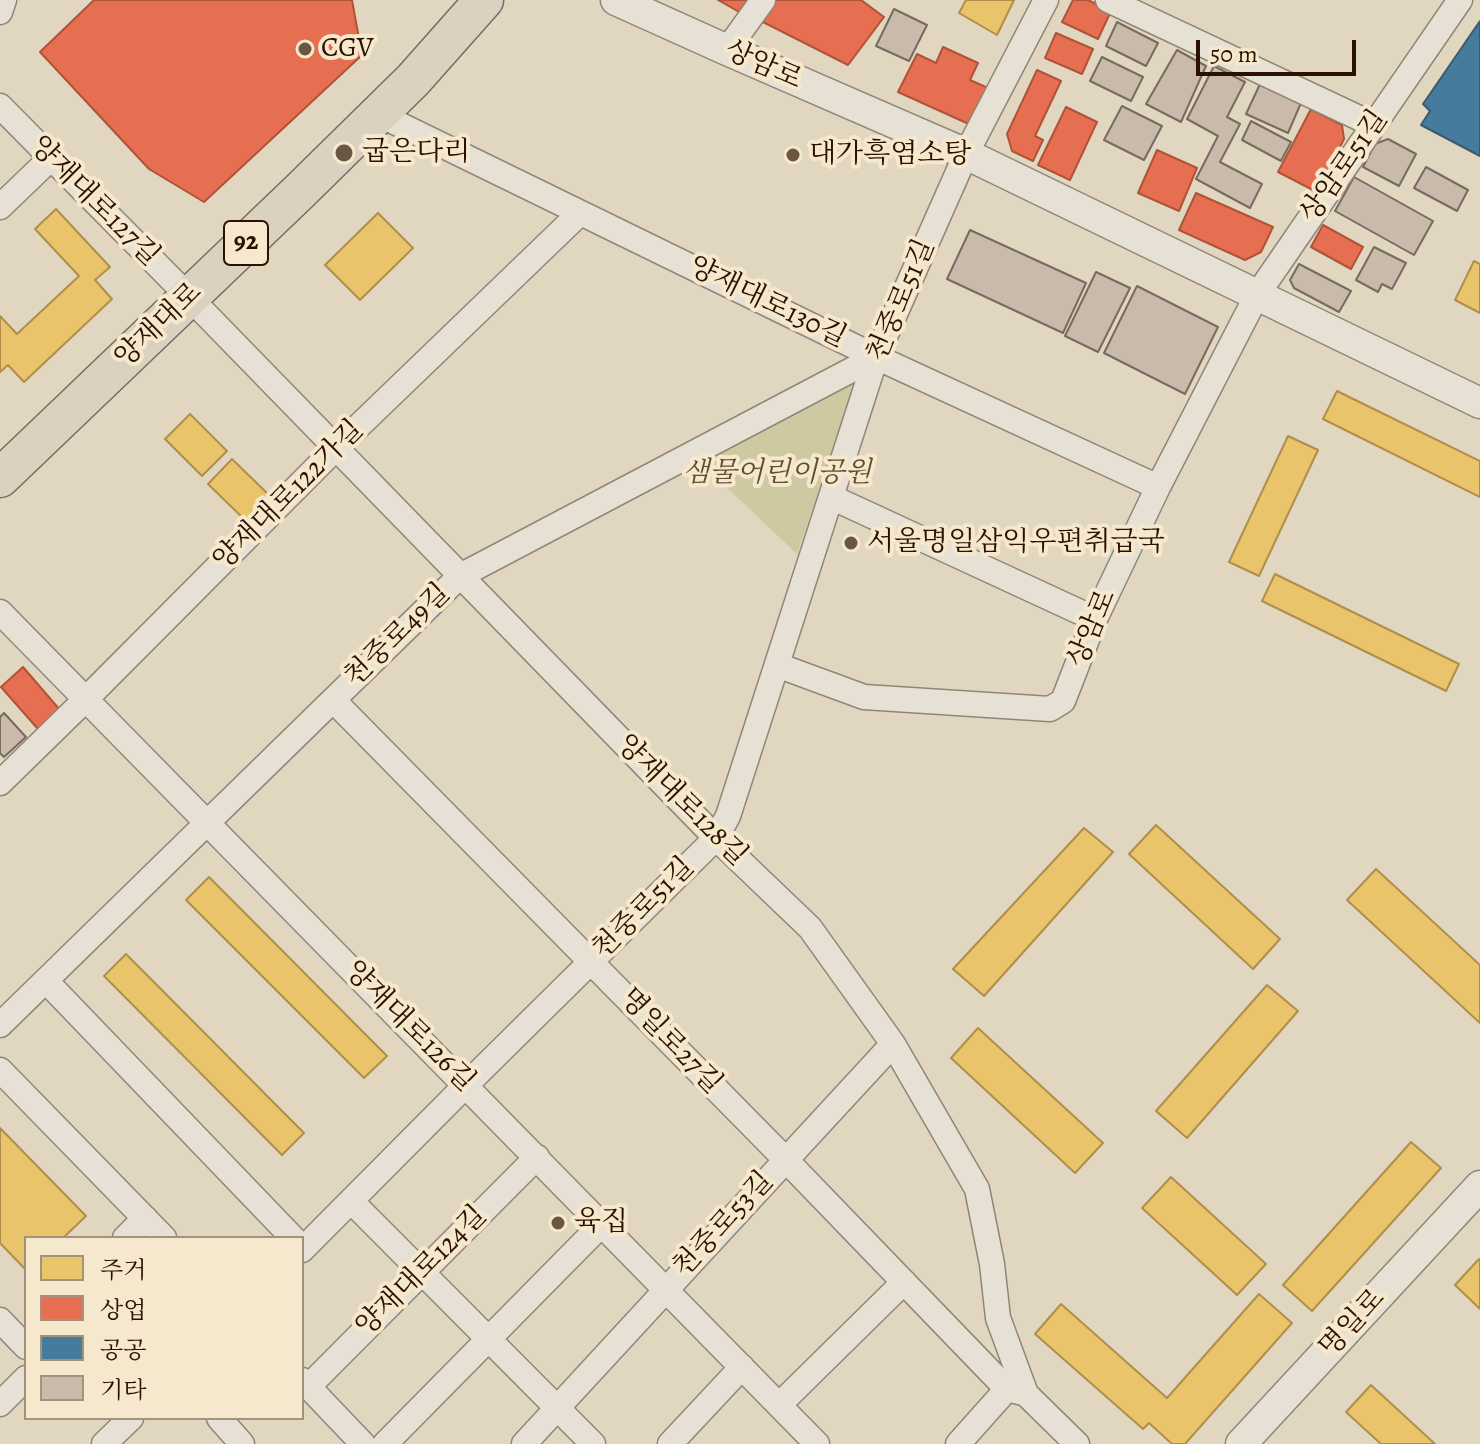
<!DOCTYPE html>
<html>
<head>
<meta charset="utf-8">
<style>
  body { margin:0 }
  #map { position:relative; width:1480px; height:1444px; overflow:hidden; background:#e1d6bf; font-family:Alegreya,"Noto Serif KR",serif }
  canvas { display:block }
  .legend { position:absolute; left:24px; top:1236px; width:280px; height:184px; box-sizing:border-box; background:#f5e8cc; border:2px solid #a4927b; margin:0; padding:10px 14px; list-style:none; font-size:24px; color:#2b1102 }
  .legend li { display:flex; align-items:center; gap:16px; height:40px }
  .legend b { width:40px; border:2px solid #a4927b }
  .scale { position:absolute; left:1196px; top:40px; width:160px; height:36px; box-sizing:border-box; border:4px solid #2b1102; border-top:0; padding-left:10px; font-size:24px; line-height:28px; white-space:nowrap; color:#2b1102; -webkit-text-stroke:6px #f5e8cc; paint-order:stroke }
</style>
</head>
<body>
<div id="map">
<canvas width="1480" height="1444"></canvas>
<ul class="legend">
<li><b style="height:22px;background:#e9c46a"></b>주거</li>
<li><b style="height:22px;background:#e76f51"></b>상업</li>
<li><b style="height:22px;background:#457b9d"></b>공공</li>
<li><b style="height:22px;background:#cabaab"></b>기타</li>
</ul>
<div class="scale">50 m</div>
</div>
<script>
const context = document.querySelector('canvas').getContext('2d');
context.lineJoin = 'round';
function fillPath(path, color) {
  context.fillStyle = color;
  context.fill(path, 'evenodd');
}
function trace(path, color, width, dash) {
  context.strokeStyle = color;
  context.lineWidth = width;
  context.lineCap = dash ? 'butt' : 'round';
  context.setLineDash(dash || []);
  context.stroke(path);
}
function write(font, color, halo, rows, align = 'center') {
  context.font = font + ' Alegreya,"Noto Serif KR",serif';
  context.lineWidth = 8;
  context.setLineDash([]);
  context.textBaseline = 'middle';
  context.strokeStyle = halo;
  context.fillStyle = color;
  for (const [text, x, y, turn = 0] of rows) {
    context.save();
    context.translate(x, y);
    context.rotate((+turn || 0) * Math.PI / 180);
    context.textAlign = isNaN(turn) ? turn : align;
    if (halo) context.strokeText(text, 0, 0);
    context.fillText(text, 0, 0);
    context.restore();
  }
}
const green = new Path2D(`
  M858,376L797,554L701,463Z`);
const homes = new Path2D(`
  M966,0H1014L997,35L959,13Z
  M56,209L110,267L95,280L112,299L24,382L8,365L0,372V316L17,334L79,276L35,229Z
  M378,213L413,248L360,300L325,265Z
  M1474,261L1480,264V313L1455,300Z
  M1337,391L1480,461V497L1323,419Z
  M190,414L227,451L202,476L165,439Z
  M1288,436L1318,450L1259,576L1229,562Z
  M232,459L270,496L245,520L208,484Z
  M1275,574L1459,664L1446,691L1262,601Z
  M1156,825L1280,939L1253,969L1129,854Z
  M1084,828L1113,852L984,996L953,969Z
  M1376,869L1480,965V1023L1347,900Z
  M209,877L387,1056L364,1078L186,900Z
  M126,954L304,1133L282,1155L104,976Z
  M1267,985L1298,1011L1187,1138L1156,1111Z
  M978,1028L1103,1143L1075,1173L951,1058Z
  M0,1128L86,1216L63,1238H26V1270L0,1243Z
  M1411,1142L1441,1168L1312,1311L1283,1285Z
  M1171,1177L1266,1264L1237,1295L1142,1208Z
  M1479,1259L1480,1260V1309L1455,1285Z
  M1259,1294L1292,1323L1185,1444H1172L1149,1423L1143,1429L1035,1334L1061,1304L1167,1398Z
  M1371,1385L1435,1444H1381L1346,1412Z`);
const shops = new Path2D(`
  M94,0H352L362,55L204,202L149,169L40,52Z
  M718,0H750L741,13Z
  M776,0H861L884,17L848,65L761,21Z
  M1073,0H1088L1111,11L1098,39L1062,22Z
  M1056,33L1093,49L1082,74L1045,58Z
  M943,47L978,63L970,80L988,88L971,125L898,92L917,54L936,63Z
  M1037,70L1061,81L1035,136L1043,140L1033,161L1012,151L1007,134Z
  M1066,107L1097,122L1070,180L1038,165Z
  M1311,109L1342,125L1344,139L1317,192L1278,172Z
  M1157,150L1197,168L1179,211L1138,193Z
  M1196,193L1273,227L1261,252L1245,260L1179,230Z
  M1323,225L1363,247L1351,269L1311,247Z
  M23,667L60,710L38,729L1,687Z`);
const public = new Path2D(`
  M1480,21V156L1421,125L1430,111L1423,104Z`);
const building = new Path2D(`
  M894,9L927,25L909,61L876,46Z
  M1117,22L1158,43L1146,66L1106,46Z
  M1177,50L1206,66L1181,122L1146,104Z
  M1102,57L1143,77L1131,101L1090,81Z
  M1214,66L1245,82L1227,117L1240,124L1220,162L1262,184L1250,208L1196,179L1218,136L1187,119Z
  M1260,84L1301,103L1288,133L1246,114Z
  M1122,106L1162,126L1144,160L1104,140Z
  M1251,121L1291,142L1281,161L1242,140Z
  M1388,139L1416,154L1399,186L1363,167L1375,144Z
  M1426,167L1468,190L1457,211L1414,188Z
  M1354,177L1433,221L1414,255L1335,211Z
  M970,230L1086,283L1063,333L947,279Z
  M1374,247L1406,263L1392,289L1382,284L1378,292L1356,280Z
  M1299,264L1351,291L1339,312L1294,288L1290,280Z
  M1096,272L1130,288L1098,352L1065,336Z
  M1137,286L1218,327L1185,394L1104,353Z
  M4,713L26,737L4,757L0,753V717Z`);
const minor = new Path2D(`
  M1108,0L1374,125
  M0,12L4,0
  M727,50L763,0
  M0,106L189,297L716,838L810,928L893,1044L977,1189L992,1264L998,1318L1026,1394
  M378,114L876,357L1158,487
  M0,207L51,158
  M831,497L1095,619
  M0,612L817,1444
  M777,665L864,697L1050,709L1063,701L1095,619L1158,487L1257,295L1460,0
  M333,700L785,1159L1007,1389L1026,1394L1077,1444
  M0,783L86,699L336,448L580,213
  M46,981L293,1238
  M0,1025L460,576L876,357
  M0,1070L164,1238
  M351,1201L593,1444
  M125,1238L145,1218
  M302,1250L466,1085L716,838L728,816L876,357L966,154L1046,0
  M0,1320L26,1347
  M302,1380L363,1444
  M308,1387L537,1157
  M0,1404L26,1378
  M779,1405L904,1282
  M219,1418L242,1444
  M104,1444L131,1418
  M385,1444L602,1224
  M524,1444L893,1044
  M670,1444L742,1367
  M958,1444L1007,1389`);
const tertiary = new Path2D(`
  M616,0L727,50L966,154L1480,403
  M1241,1444L1480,1186`);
const primary = new Path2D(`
  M0,478L299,192L413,80L484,0`);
const markers = [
  [305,49,8,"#6b5644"],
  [344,153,10,"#6b5644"],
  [793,155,8,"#6b5644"],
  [851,543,8,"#6b5644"],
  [558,1223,8,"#6b5644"]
];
const shields = [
  [246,243,44]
];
const shieldNames = [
  ["92",246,243]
];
const poiNames = [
  ["CGV",321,49],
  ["굽은다리",362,153],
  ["대가흑염소탕",809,155],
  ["서울명일삼익우편취급국",867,543],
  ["육집",574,1223]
];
const streetNames = [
  ["상암로",763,66,24],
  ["상암로51길",1345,167,-55],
  ["양재대로127길",94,202,45],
  ["천중로51길",902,301,-67],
  ["양재대로130길",767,303,26],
  ["양재대로",159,326,-44],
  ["양재대로122가길",289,496,-45],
  ["상암로",1093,629,-67],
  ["천중로49길",398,636,-44],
  ["양재대로128길",681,801,45],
  ["천중로51길",644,909,-45],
  ["양재대로126길",409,1027,45],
  ["명일로27길",670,1042,46],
  ["천중로53길",724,1225,-47],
  ["양재대로124길",422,1272,-45],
  ["명일로",1353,1324,-47]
];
const parkNames = [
  ["샘물어린이공원",777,474]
];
fillPath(green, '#cec9a0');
fillPath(homes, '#e9c46a');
trace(homes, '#b08e4b', 2);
fillPath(shops, '#e76f51');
trace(shops, '#af5339', 2);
fillPath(public, '#457b9d');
trace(public, '#3d5b6e', 2);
fillPath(building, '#cabaab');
trace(building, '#766c5e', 2);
trace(minor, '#908678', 27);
trace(tertiary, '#908678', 33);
trace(primary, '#766c5e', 41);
trace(minor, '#e7e1d5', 24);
trace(tertiary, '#e7e1d5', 30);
trace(primary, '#dad1c1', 38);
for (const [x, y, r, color] of markers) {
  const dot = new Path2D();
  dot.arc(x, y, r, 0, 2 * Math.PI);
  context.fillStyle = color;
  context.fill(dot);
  trace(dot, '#f5e8cc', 3);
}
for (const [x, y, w] of shields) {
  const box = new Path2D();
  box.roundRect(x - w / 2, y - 22, w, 44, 6);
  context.fillStyle = '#f5e8cc';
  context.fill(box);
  trace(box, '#2b1102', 2);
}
write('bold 26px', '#2b1102', null, shieldNames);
write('28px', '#2b1102', '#f5e8cc', poiNames, 'left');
write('28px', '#2b1102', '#f5e8cc', streetNames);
write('italic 28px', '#5f4e31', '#f5e8cc', parkNames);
</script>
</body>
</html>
